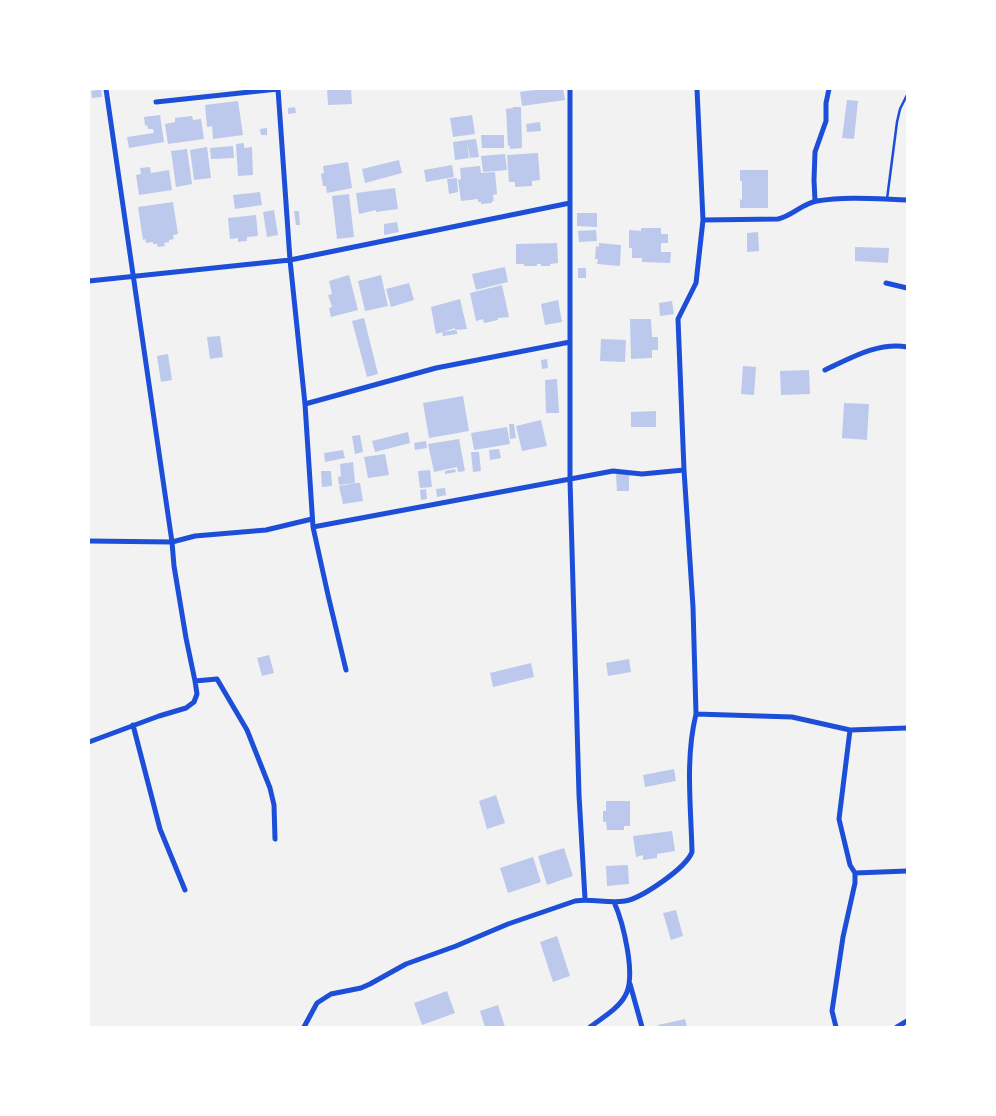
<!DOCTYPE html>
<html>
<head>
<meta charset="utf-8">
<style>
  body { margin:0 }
  #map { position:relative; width:996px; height:1116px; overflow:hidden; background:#f2f2f2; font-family:Overpass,sans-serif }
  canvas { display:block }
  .frame { position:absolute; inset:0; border:90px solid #fff; pointer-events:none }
</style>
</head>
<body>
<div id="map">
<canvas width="996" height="1116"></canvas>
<div class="frame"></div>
</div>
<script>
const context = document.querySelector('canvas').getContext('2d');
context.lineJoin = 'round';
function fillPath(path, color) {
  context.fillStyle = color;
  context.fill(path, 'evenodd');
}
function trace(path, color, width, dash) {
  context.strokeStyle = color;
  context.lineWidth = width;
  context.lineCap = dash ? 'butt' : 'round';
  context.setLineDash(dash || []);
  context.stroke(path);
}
const building = new Path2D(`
  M101,89L102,97L92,98L91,91Z
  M327,89H351L352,104L328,105Z
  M543,89H563L565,100L522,106L520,92Z
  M847,100L858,101L854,139L842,138Z
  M238,101L243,135L213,139L212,126L207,127L205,105Z
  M295,107L296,113L288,114V108Z
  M513,107H521L522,148L510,149V146H508L506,109L513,108Z
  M160,115L164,142L129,148L127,137L154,133L153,129H148L147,125L145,126L144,117Z
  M472,115L475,134L453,137L450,118Z
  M192,116L193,120L201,119L204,139L168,144L165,124L175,122V118Z
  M540,122L541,131L527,132L526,124Z
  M267,128V135H261L260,129Z
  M481,135H504V148H482Z
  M476,139L479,157L470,158L467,140Z
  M467,140L469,158L455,160L453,142Z
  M244,143V148L252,147L253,175L238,176L236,144Z
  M233,146L234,158L211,159L210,148Z
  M207,147L211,178L194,180L190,150Z
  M187,149L192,184L176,187L171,151Z
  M538,153L540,180L532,181V186L515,187V182H509L507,155Z
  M505,154L507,170L483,172L481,156Z
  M399,160L402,173L365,183L362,169Z
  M348,162L352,188L327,193L326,186H323L321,174L324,173L323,166Z
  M452,165L454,177L426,182L424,170Z
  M480,166L481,173L495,172L497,194L493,195L494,201H492V203L481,204V202H478V199L461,201L458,180L461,179L460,168Z
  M150,167L151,173L169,170L172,190L139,195L136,175L141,174L140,168Z
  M740,170H768V208H740V199L742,200V181H740Z
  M457,178L458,192L449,194L447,179Z
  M395,188L398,209L376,212V210L359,214L356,193Z
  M260,192L262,205L235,209L233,195Z
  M349,194L354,237L337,239L332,196Z
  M173,202L178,234L173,235L174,239L169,240V242L164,243L165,246L158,247L157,244H153V242L146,243L145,239L143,240L138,207Z
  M274,210L278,235L267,237L263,212Z
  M294,211H299L300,225H296Z
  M577,213H597V227L577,226Z
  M256,215L258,236L247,237V241L238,242V238L230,239L228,218Z
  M397,222L399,232L384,235V224Z
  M641,228H661V234H668V243H661V252H671L670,263L642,262V258H632V248H629V230L641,231Z
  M596,230L597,241L579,242L578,231Z
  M758,232L759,251L747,252V233Z
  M557,243L558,263L550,264V266H541V264H537V266H524V264H516V244Z
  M599,243L621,245L620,266L597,264L598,259H595L596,246L599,247Z
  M855,247L889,248L888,263L855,261Z
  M505,267L508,282L476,290L472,274Z
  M578,268H586V278H578Z
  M349,275L358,310L331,317L329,308L332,307L328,295L332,294L329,281Z
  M381,275L388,306L365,311L358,281Z
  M409,283L414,300L391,307L386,289Z
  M502,285L509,317L498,318V320L484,323L483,319L476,321L470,293Z
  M460,299L467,329L455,330V328L436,334L431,307Z
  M558,300L562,322L545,325L541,304Z
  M672,301L674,314L660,316L659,303Z
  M364,318L378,374L367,377L352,321Z
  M630,319H651L652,337H658V350H652V358L631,359Z
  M454,330L457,331V334L443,336L442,332Z
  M220,336L223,357L210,359L207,337Z
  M601,339L626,340L625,362L600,361Z
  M168,354L172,380L161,382L157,356Z
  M547,359L548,368L542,369L541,360Z
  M743,366L756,367L754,395L741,394Z
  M809,370L810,394L781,395L780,371Z
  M557,379L559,413H546L545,380Z
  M463,396L469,431L429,438L423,403Z
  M844,403L869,404L867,440L842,438Z
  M656,411V427H631V412Z
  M541,420L547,446L522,451L516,426Z
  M509,424H514L516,438L510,439Z
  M507,427L510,444L474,450L471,433Z
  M408,432L410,443L375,452L372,441Z
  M360,435L363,452L355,454L352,436Z
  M459,439L465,471L458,472L457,467L434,472L428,444Z
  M426,441L427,448L415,450L414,443Z
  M499,449L501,458L490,460L489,450Z
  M343,450L345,458L325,462L324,453Z
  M471,452H479L481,471L473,472Z
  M385,454L389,475L368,478L364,457Z
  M353,462L355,483L339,485L338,477L341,476L340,464Z
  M455,469L456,472L445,474V471Z
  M430,470L432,487L420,488L418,471Z
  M321,471H331L332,486L322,487Z
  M616,474H629V491H617Z
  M356,483H360L363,501L343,504L339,486Z
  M445,488L446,495L437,497L436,489Z
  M426,489L427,499L421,500L420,490Z
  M269,655L274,673L262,676L257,658Z
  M629,659L631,672L608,676L606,663Z
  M531,663L534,677L493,687L490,673Z
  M674,769L676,781L645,787L643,775Z
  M496,795L505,823L487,829L479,801Z
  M606,801H630V826H624V830H607L606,822H603V811H606Z
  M672,831L675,851L657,854V858L643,860V855L636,857L633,836Z
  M564,848L573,876L547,885L538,856Z
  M533,857L541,882L508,893L500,868Z
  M628,865L629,884L607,886L606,866Z
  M676,910L683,936L671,940L663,913Z
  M557,936L570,976L553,982L540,942Z
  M447,991L455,1013L422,1025L414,1003Z
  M498,1005L505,1027H485L480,1011Z
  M685,1019L687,1027H659L658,1025Z`);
const service = new Path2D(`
  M887,199L897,122L900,109L907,95`);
const minor = new Path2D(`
  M278,89L290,260L305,404L313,527L613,471L642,474L684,470L678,319L696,283L703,220L697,89
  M570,89V480L579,795L585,899
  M156,102L278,89
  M815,201L814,180L815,152L826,121V103L829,89
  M703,220L778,219C792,216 803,203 817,201C846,196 878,199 907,200
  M89,281L290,260L570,203
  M886,283L907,288
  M825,370C851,358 878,342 907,347
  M305,404L436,368L570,342
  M313,527L328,595L346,670
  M89,541L172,542L195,536L266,530L312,519
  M195,681L217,679L247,730L270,788L274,805L275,839
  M696,714L792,717L850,730L907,728
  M133,725L160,829L185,890
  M89,742L159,716L186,708L194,702L197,694L195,681L186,638L174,566L172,542L106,89
  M855,873L907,871
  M630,984L642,1027
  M304,1027L317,1003L331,994L361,988L370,984L406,964L456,946L508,924L575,901C592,898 608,904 625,901C642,898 686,868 692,852C691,806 685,759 696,714L693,607L684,470
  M590,1027C602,1018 618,1009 625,996C637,977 623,922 614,902
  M836,1027L832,1011L843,937L855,883V873L850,865L839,819L850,730
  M897,1027L907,1021`);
fillPath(building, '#bdc9ec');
trace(service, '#1d4ed8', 2.5);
trace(minor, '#1d4ed8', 5);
</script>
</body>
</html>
